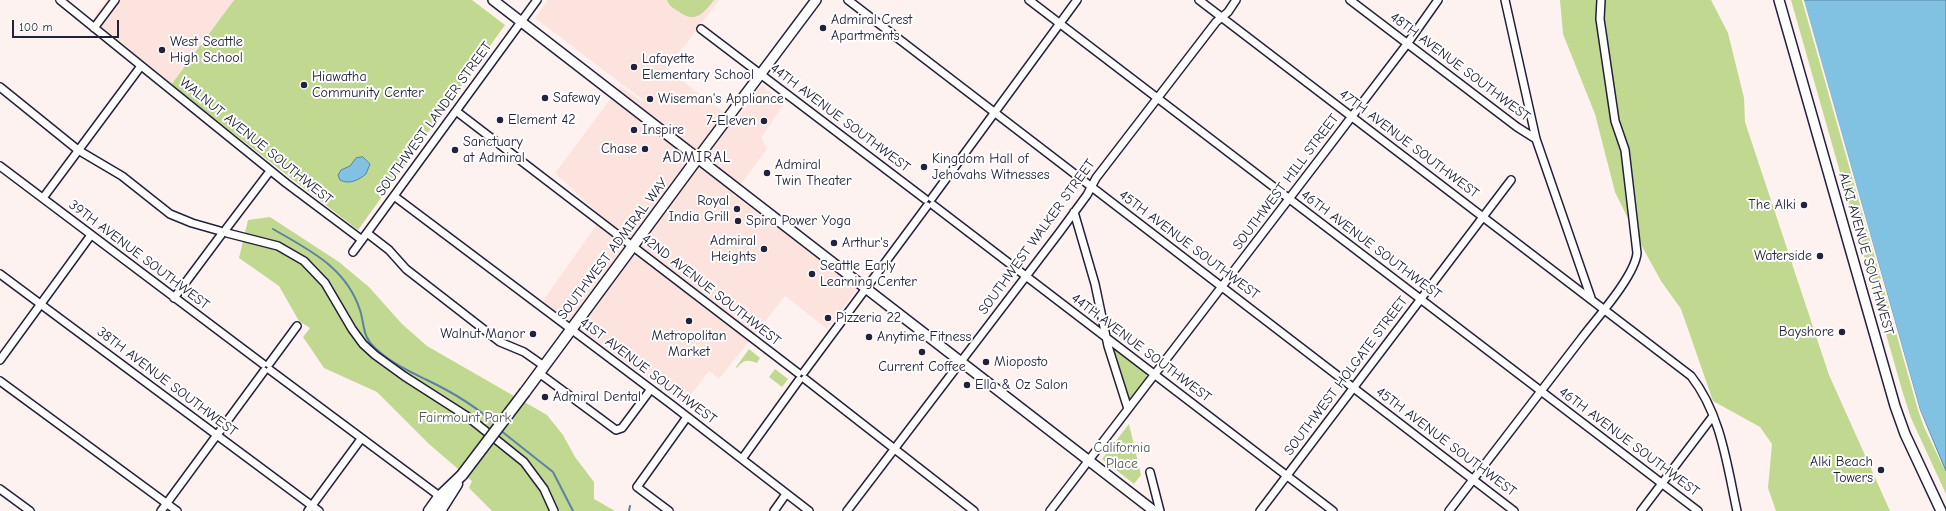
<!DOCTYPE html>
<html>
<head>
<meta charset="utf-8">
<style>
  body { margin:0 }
  #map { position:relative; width:1946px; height:511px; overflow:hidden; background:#fef2f0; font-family:"Comic Neue",sans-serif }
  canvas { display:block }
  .scale { position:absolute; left:12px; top:20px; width:107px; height:18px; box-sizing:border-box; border:2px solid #22223b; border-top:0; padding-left:5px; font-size:12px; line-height:14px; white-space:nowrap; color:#22223b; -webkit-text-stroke:3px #fff; paint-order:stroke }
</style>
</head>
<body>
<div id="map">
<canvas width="1946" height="511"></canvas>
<div class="scale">100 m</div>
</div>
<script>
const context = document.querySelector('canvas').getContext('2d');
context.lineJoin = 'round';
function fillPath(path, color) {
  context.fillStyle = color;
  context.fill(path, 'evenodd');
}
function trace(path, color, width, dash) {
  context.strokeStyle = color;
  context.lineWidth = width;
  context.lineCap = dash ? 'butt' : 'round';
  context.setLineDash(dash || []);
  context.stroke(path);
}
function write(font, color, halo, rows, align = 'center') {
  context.font = font + ' "Comic Neue",sans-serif';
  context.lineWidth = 4;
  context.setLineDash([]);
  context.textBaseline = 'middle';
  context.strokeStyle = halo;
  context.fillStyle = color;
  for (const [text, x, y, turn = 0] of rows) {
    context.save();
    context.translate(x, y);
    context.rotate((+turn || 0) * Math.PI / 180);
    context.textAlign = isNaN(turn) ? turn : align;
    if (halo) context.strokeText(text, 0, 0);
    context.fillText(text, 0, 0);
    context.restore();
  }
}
const built = new Path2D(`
  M106,0H234L171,85L106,32L94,17Z
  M548,0H719L667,69L735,121L762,85L784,104L761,138L767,149L733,195L801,245L857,289L827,329L785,296L719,379L709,371L684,404L542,302L602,217L555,173L620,86L642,101L643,100L535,18Z`);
const green = new Path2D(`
  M234,0H472L505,25L358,230L171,85Z
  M667,0H714C703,14 695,24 678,11C673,8 669,6 667,0Z
  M1560,0H1597V4L1601,0H1711L1728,33L1744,98L1745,122L1829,375L1890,511H1776L1768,488L1772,444L1760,427L1713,401L1681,309L1661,281L1638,239L1615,192L1595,114L1563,34Z
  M1791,0H1804L1920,410L1946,471V494L1911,418L1902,390Z
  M270,217L339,262L369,287L402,324L427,346L547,415L563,435L575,457L594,482V499L615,511H492L469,488L472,481L429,444L377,392L324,368L303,337L310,328L299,321L279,286L239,258L248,220Z
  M749,349L760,358L757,363C747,359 743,360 737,368L736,367Z
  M1114,349L1146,373L1147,379L1130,401Z
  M775,369L788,379L782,387L769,377Z
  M1129,424L1141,475L1134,484L1102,459Z`);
const water = new Path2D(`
  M1804,0H1946V471L1920,410Z
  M363,157L370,164L366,174C359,180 349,185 340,180L338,175L341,170L350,166L356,158Z`);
const pier = new Path2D(`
  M1802,0H1804L1920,410L1946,473L1924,427L1918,410Z`);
const stream = new Path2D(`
  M273,229C309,250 346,267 360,310C365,326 362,336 375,348C391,363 409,371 427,380C452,392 476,406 496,425
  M500,430L553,472L573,511
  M629,511L630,506`);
const minor = new Path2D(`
  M60,0L286,183L362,240
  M848,0L1514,511
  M1029,0L1698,511
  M1199,0L1691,376C1721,414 1727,465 1737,511
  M1350,0L1517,127L1536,139
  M1505,0L1536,139L1591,298
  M94,28L115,0
  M701,29L925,199
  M0,87L78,150L122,176L170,214L192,223L220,231
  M456,111L798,373
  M0,166L263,364
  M394,196L672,405L809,511
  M43,198L141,66
  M932,198L1077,0
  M933,205L1333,511
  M1074,212L1095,284L1108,346L1128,409
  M226,229L270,171
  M227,233L278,246L304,261L325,283L352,329L363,344L375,355L404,376L468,417L524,462L544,489L554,511
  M367,233L389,250L406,269L500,342L524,352L544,366
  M353,252L537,0
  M0,274L319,511
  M174,298L221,235
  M0,360L91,235
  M269,364L297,326
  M270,370L442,498
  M804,372L927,206
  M539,373L616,430L622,428L651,389
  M805,379L974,511
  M0,381L177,511
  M742,459L799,380
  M1150,472L1160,511
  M0,489L30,511
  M161,511L264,371
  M308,511L361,439
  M669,511L637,487L687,417
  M774,511L786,494
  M847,511L1059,233L1087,195L1096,178L1216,22L1228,12L1236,0
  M1050,511L1321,157L1407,44L1438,0
  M1260,511L1511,180
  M1449,511C1493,453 1537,396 1581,339C1596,319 1635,276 1637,253L1625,150L1615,121L1600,19L1601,0
  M1641,511L1713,416`);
const secondary = new Path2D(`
  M493,0L1154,511
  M1779,0L1895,406L1905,434L1941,511
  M697,159L816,0`);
const primary = new Path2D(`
  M525,392L697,159
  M429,511L439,497L462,475
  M440,511L457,484`);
const primaryBridge = new Path2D(`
  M462,475L525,392`);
const markers = [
  [823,28,4,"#22223b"],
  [162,50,4,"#22223b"],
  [634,67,4,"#22223b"],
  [304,85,4,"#22223b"],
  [545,98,4,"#22223b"],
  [650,99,4,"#22223b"],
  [500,120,4,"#22223b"],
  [764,121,4,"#22223b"],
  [634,130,4,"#22223b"],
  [645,149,4,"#22223b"],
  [455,150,4,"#22223b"],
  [924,167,4,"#22223b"],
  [767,173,4,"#22223b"],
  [1804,205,4,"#22223b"],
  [737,209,4,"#22223b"],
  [738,221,4,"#22223b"],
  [834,243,4,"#22223b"],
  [764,249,4,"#22223b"],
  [1820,256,4,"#22223b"],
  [812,274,4,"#22223b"],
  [828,318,4,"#22223b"],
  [689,321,4,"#22223b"],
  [1842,332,4,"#22223b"],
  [533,334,4,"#22223b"],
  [869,337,4,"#22223b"],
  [922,352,4,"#22223b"],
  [986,362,4,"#22223b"],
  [967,385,4,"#22223b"],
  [545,397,4,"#22223b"],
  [1881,470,4,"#22223b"]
];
const poiNames = [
  ["Admiral Crest",831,20],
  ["Apartments",831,36],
  ["West Seattle",170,42],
  ["High School",170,58],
  ["Lafayette",642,59],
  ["Elementary School",642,75],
  ["Hiawatha",312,77],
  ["Community Center",312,93],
  ["Safeway",553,98],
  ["Wiseman's Appliance",658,99],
  ["Element 42",508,120],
  ["7-Eleven",756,121,"right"],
  ["Inspire",642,130],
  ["Sanctuary",463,142],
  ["at Admiral",463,158],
  ["Chase",637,149,"right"],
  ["Kingdom Hall of",932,159],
  ["Jehovahs Witnesses",932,175],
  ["Admiral",775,165],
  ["Twin Theater",775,181],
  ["Royal",729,201,"right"],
  ["India Grill",729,217,"right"],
  ["The Alki",1796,205,"right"],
  ["Spira Power Yoga",746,221],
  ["Admiral",756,241,"right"],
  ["Heights",756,257,"right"],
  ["Arthur's",842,243],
  ["Waterside",1812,256,"right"],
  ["Seattle Early",820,266],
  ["Learning Center",820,282],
  ["Pizzeria 22",836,318],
  ["Bayshore",1834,332,"right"],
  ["Walnut Manor",525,334,"right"],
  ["Metropolitan",689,336,"center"],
  ["Market",689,352,"center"],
  ["Anytime Fitness",877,337],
  ["Mioposto",994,362],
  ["Current Coffee",922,367,"center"],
  ["Ella & Oz Salon",975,385],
  ["Admiral Dental",553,397],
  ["Alki Beach",1873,462,"right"],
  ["Towers",1873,478,"right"]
];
const streetNames = [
  ["48TH AVENUE SOUTHWEST",1460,67,37],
  ["44TH AVENUE SOUTHWEST",840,118,37],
  ["SOUTHWEST LANDER STREET",434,119,-54],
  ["WALNUT AVENUE SOUTHWEST",256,141,39],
  ["47TH AVENUE SOUTHWEST",1409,144,37],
  ["SOUTHWEST HILL STREET",1286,182,-53],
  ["SOUTHWEST WALKER STREET",1037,237,-54],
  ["45TH AVENUE SOUTHWEST",1189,245,37],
  ["46TH AVENUE SOUTHWEST",1371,245,37],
  ["SOUTHWEST ADMIRAL WAY",613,249,-53],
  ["ALKI AVENUE SOUTHWEST",1866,254,74],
  ["39TH AVENUE SOUTHWEST",139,255,37],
  ["42ND AVENUE SOUTHWEST",711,290,38],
  ["44TH AVENUE SOUTHWEST",1141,348,37],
  ["41ST AVENUE SOUTHWEST",648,371,37],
  ["SOUTHWEST HOLGATE STREET",1346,376,-53],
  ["38TH AVENUE SOUTHWEST",167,382,37],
  ["45TH AVENUE SOUTHWEST",1446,442,37],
  ["46TH AVENUE SOUTHWEST",1629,442,37]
];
const parkNames = [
  ["Fairmount Park",465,418],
  ["California",1122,448],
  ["Place",1122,464]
];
const neighbourhoodNames = [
  ["ADMIRAL",697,158]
];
fillPath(built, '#fde3de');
fillPath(green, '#c0d88f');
fillPath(water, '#81c2e2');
trace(water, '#5b829f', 1);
fillPath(pier, '#fef2f0');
trace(stream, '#5b829f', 2);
trace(minor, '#22223b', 10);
trace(secondary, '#22223b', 12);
trace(primary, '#22223b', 13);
trace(minor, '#fff', 7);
trace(secondary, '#fff', 9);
trace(primary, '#fff', 10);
trace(primaryBridge, '#22223b', 13, []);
trace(primaryBridge, '#fff', 10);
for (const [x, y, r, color] of markers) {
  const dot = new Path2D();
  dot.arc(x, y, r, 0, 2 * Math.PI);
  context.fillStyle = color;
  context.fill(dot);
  trace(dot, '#fff', 1.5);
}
write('14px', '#22223b', '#fff', poiNames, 'left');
write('14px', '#22223b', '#fff', streetNames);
write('14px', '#515954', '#fff', parkNames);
context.letterSpacing = '1px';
write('15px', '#22223b', '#fff', neighbourhoodNames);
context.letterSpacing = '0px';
</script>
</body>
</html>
